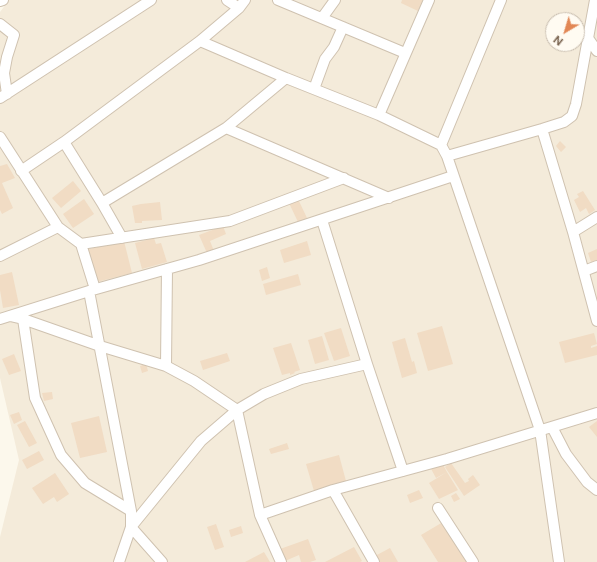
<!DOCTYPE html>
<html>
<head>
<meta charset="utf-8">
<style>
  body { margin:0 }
  #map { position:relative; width:597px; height:562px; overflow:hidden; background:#fcf8ec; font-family:"Public Sans",sans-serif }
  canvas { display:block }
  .north { position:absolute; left:545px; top:12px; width:40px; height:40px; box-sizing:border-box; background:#fffbf2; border:1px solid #c9beb0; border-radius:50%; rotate:218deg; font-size:11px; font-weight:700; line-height:16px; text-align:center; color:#78624e }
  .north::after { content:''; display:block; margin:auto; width:14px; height:18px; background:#e28755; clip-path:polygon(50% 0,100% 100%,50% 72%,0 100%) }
</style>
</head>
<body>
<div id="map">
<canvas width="597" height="562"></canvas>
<div class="north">N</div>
</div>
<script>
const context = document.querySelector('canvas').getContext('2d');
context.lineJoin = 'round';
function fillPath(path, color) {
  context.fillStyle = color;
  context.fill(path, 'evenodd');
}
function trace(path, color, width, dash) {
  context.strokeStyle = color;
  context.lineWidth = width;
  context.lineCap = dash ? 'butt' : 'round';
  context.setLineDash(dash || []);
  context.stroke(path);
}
const residential = new Path2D(`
  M9,0H597V562H0V537L19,460L0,378V12ZM553,20H577V44H553Z`);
const building = new Path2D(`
  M402,0H423L418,11L401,3Z
  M560,141L566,147L561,152L556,146Z
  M7,164L15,178L2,183L13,208L2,214L0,210V166Z
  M73,181L81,191L61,208L52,198Z
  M583,191L595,210L589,214L586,208L580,212L574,200L579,197L577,194Z
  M84,199L94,214L73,228L63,214Z
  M298,199L307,218L298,222L289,203Z
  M160,202L162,220L142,221V223H135L132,206L141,204Z
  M223,226L226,234L210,241L214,251L207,253L199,235Z
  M154,238L156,244L161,243L167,262L142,269L135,243Z
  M124,241L132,273L93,283L85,250Z
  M307,241L311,255L284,263L280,250Z
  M597,249V260L591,262L588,253Z
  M267,267L270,278L262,281L259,270Z
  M12,272L19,305L3,308L0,290V275Z
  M298,274L301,285L266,295L263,284Z
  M442,326L453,364L428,371L417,333Z
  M341,328L350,356L334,361L324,333Z
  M594,333L597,344L591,346V348L597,346V355L565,363L559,342Z
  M322,336L329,360L315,364L308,340Z
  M405,338L412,362L414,361L417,373L402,378L392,342Z
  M291,343L300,370L294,372L295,373L290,375V373L282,375L273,348Z
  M227,353L230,361L203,370L200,361Z
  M14,354L21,371L9,375L2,359Z
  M146,364L148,371L142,373L140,366Z
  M52,392L53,399L44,401L42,393Z
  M19,412L22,420L14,424L10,415Z
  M99,416L107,452L80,458L71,423Z
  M25,421L37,443L29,447L17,425Z
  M597,421V437L589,427Z
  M287,443L289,449L271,454L269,449Z
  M39,451L44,460L27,469L22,460Z
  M339,455L346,481L314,491L306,464Z
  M441,461L447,472L436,478L430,467Z
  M451,463L465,483L469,481L468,479L473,475L480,485L464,496L445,467Z
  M447,472L458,490L439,499L429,483Z
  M55,473L69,494L57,502L54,497L43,504L32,488Z
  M419,490L423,498L410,503L407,495Z
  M456,493L460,499L454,502L451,496Z
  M443,522L468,562H438L421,535Z
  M216,524L224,547L215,550L207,527Z
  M241,526L243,533L231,537L229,530Z
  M308,539L316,560L310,562H301L299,555L285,561L280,549Z
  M354,547L362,561L360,562H325Z
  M390,548L398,562H378L375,556Z
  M264,552L270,562H245Z`);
const street = new Path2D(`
  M227,0L239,8
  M278,0L405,53
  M0,1L3,0
  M322,18L335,0
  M0,24L14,35L7,57L4,73L7,94
  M588,38L597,51
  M200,41L286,78L379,115L441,145L447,156L540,430L559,562
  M314,89L325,59L334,47L343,27
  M0,98L151,0
  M379,115L429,0
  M226,128L389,198
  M542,129L573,232L597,321
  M0,137L58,227L81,244L95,289
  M64,142L102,203L122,238
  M441,145L501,0
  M447,156L542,129L564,122L572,116L576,104L595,0
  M21,171L64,142L200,41L239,8L245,0
  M102,203L226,128L286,78
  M322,220L367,364L403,471
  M573,232L597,217
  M81,244L230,221L344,178
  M0,256L58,227
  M584,271L597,266
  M89,291L131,511V527L119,562
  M10,316L23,319L100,346L166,366L194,381L237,410L260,515L281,562
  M0,319L89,291L199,260L453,176
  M23,319L35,398L61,455L85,483L131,511
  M166,366L167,269
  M552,427L566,454L587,482L597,490
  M333,490L374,562
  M438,508L473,562
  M260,515L333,490L447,459L597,413
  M131,527L201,441L237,410L264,394L301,379L367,364
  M131,527L162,562`);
fillPath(residential, '#f4ebda');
fillPath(building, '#f1dcc4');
trace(street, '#cfc2b0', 12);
trace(street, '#fff', 10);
</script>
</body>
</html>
